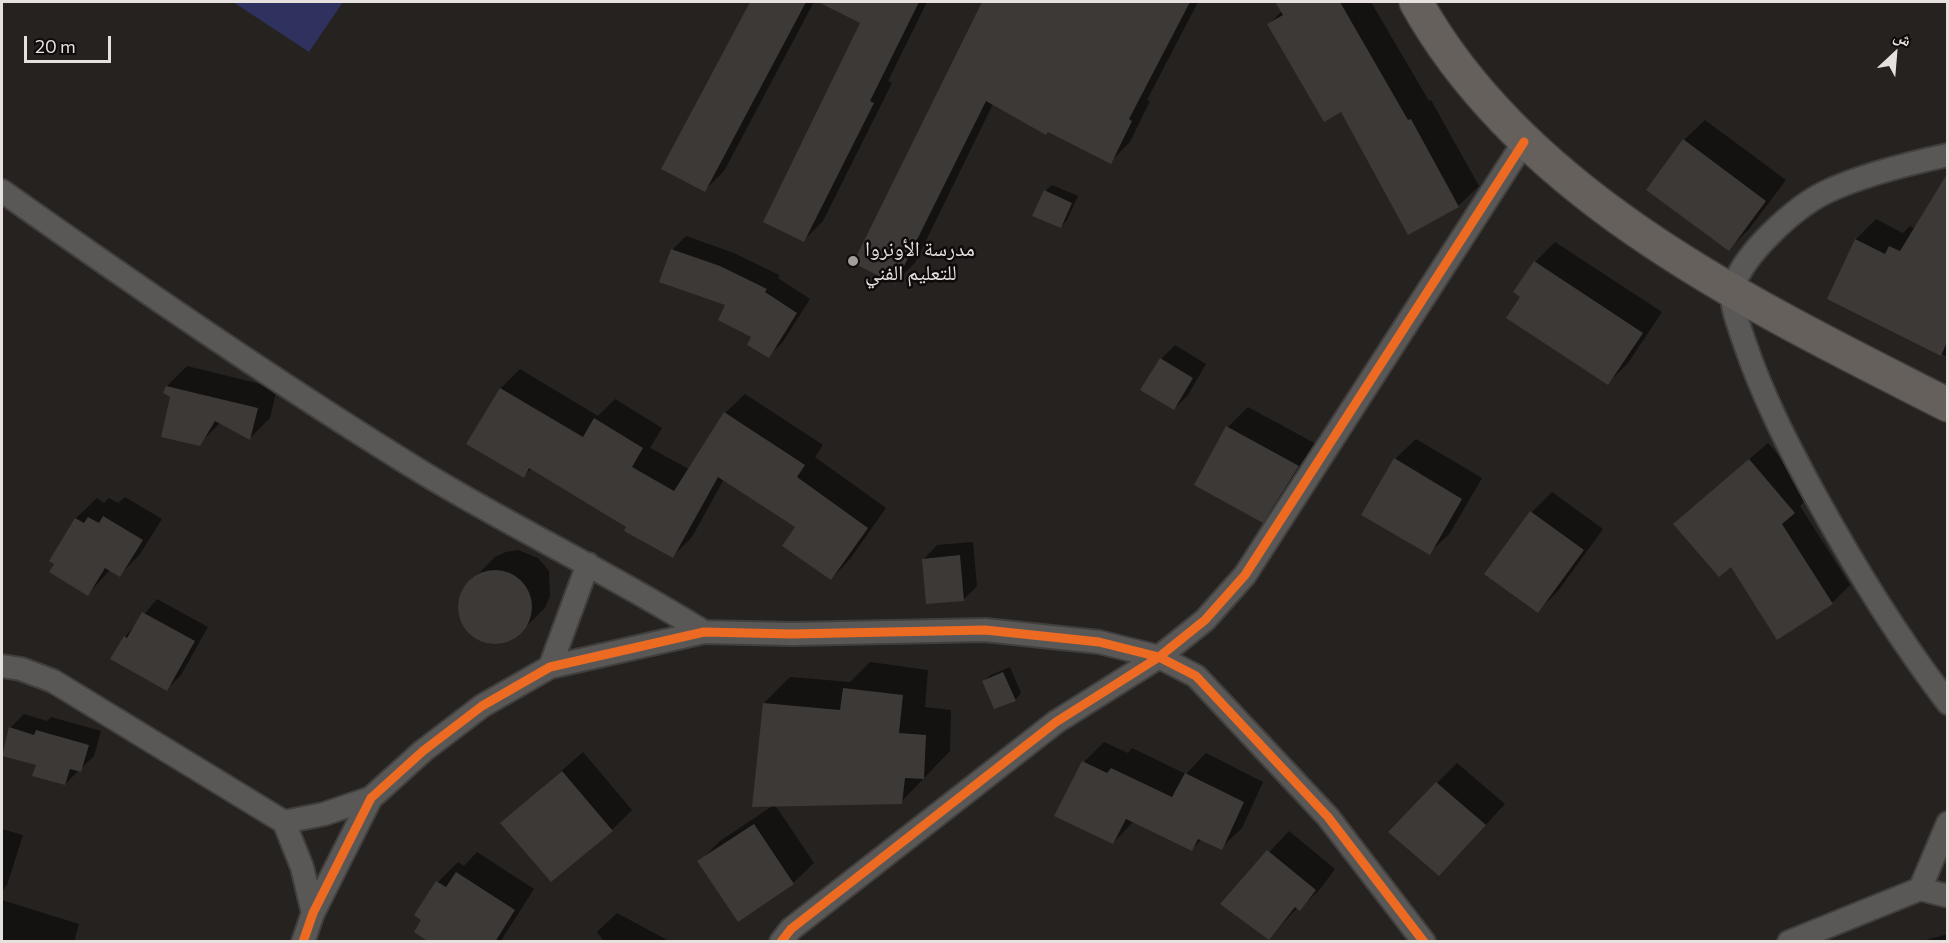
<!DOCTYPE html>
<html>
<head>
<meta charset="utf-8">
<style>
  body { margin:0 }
  #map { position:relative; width:1949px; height:943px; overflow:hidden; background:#252220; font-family:Commissioner,"Noto Naskh Arabic",sans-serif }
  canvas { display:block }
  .frame { position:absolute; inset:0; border:3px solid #e6e1df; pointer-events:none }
  .north { position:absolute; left:1865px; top:24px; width:60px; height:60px; -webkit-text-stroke:4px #0e0b0a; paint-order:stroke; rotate:26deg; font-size:16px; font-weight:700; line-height:24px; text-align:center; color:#e6e1df }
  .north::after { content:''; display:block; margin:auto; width:21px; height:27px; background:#e6e1df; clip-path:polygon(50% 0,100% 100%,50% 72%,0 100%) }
  .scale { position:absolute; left:24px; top:36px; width:87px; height:27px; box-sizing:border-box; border:3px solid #e6e1df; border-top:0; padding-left:8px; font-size:18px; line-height:21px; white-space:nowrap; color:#e6e1df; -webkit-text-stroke:4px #0e0b0a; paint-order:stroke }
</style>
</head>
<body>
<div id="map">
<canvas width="1949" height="943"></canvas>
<div class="frame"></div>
<div class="north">ش</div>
<div class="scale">20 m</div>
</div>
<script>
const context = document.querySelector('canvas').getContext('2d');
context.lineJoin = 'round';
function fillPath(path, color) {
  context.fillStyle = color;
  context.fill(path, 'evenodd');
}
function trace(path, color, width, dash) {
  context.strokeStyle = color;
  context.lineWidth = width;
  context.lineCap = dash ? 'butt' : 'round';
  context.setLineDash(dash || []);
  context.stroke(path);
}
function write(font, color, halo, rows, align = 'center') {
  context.font = font + ' Commissioner,"Noto Naskh Arabic",sans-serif';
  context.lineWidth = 5;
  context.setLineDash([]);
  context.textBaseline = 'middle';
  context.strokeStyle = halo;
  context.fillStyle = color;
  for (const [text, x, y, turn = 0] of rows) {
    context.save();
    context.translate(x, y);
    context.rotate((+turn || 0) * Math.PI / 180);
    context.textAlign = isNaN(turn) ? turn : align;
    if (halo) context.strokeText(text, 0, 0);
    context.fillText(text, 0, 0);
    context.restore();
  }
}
const green = new Path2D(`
  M233,2H343L309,52Z`);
const shadow = new Path2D(`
  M752,2H814L724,171L705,190L663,168Z
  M822,2H927L888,81L892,83L823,221L804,240L862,22Z
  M984,2H1198L1147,100L1150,101L1130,142L1110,162L993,104L915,263L895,282L855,262Z
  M1280,2H1371L1429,101L1431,100L1479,186L1458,206L1342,110L1269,24L1282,11L1278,4Z
  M1705,120L1786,180L1749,229L1729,249L1684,140Z
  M1948,177V357L1829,298L1856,239L1876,219L1903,233L1910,226L1915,229Z
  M1052,185L1078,196L1067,220L1061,227L1045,191Z
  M686,236L734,253L779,275L778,278L810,299L782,343L768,356L728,304L672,250Z
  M1555,242L1662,312L1628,363L1607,384L1522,296L1535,262Z
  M1175,345L1206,364L1188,395L1174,409L1161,359Z
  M187,366L277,388L270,418L250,438L221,422L199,444L167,386Z
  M520,369L598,416L615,399L662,428L650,448L689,469L725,413L745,394L823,445L815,457L886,508L850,559L831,579L797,526L724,479L692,537L673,556L532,468L523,476L501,388Z
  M1248,407L1318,445L1283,500L1262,521L1228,427Z
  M1416,439L1482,478L1450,533L1429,553L1395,459Z
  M1768,443L1812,494L1800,506L1850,585L1832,603L1777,638L1731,564L1675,524Z
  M1552,492L1603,529L1558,591L1538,611L1532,512Z
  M125,497L162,519L140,554L120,575L111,569L88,594L51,561L76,518L97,498L104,503L109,498L118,503Z
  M973,542L977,586L963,600L924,559L937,545Z
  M518,550L538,558L549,571L550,596L545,608L515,637L491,643L469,632L462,622L459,610L465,587L495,557L506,552Z
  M157,599L208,627L181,675L167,689L125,637Z
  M870,662L928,670L925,707L951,710L950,751L901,802L775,805L814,863L793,883L699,862L720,841L774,805L764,703L790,677L850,682Z
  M1010,667L1021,693L1015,700L984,681L991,675Z
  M24,714L47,721L51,717L101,731L94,756L65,784L38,764L2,754L10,728Z
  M1104,742L1128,753L1132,748L1186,774L1206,753L1263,782L1242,828L1221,848L1202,839L1192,849L1133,822L1113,843L1084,762Z
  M583,752L632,810L612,830L502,823Z
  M1457,763L1505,804L1459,854L1437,783Z
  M2,829L23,835L7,885L2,891Z
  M1289,831L1335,869L1320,889L1300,909L1298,907L1269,938L1222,903Z
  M477,852L534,889L500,942H431L423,920L416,915L438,882L458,862L464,866Z
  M2,900L79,924L74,942H2Z
  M617,913L671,942H605L597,932Z
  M1948,934V942H1919Z`);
const building = new Path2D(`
  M750,2H806L705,192L661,169Z
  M818,2H919L870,101L874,103L804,242L763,222L860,23Z
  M982,2H1190L1129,119L1132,121L1111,164L1048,132L1046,135L986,101L895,284L853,263Z
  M1275,2H1340L1408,120L1411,119L1459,207L1408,235L1341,112L1324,122L1267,24L1283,15Z
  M1683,139L1766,201L1729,251L1646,190Z
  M1947,174V342L1941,356L1827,299L1855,239L1885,254L1889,246L1900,251Z
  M1044,190L1072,203L1061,228L1032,216Z
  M671,249L720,266L767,289L765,292L797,313L769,358L747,345L751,337L718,320L725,305L659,282Z
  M1534,261L1643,333L1608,385L1506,318L1520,297L1513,292Z
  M1160,358L1193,378L1174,410L1140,390Z
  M166,386L258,408L250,440L215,421L200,446L161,437L170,397L163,393Z
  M500,388L583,437L594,418L643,448L632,467L674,491L724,412L805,465L797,477L868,528L831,580L782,546L795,527L718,477L673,558L624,531L626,527L529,468L524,478L466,444Z
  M1226,426L1299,466L1263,523L1194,485Z
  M1394,458L1462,499L1430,555L1361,515Z
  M1749,459L1795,513L1782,524L1833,604L1777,640L1731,567L1719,577L1673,524Z
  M1530,511L1584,550L1538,613L1484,574Z
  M103,516L143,540L120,577L105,568L88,596L49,572L54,564L49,561L75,518L84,523L88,517L99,523Z
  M960,555L964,601L926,604L922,559Z
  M458 607a37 37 0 1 1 74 0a37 37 0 1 1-74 0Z
  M142,612L195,641L167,691L110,659L124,636L127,638Z
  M1003,672L1016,701L994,709L982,681Z
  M843,688L903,695L899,733L926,735L924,779L905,778L902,804L752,807L763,703L840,710Z
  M9,727L34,735L36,730L89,745L81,772L70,769L65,785L32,776L36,765L2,756Z
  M1082,761L1107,773L1111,768L1172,797L1185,773L1244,802L1222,850L1198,839L1192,851L1126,819L1113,844L1054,816Z
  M562,771L613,831L551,882L500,823Z
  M1436,782L1486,825L1439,876L1388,832Z
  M754,824L794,884L738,922L697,861Z
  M1267,850L1316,890L1300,911L1295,907L1269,940L1220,904Z
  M456,872L515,910L495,942H429L414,932L421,920L414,915L436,881L446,887Z`);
const street = new Path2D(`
  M1948,155C1911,163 1860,176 1826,192C1795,207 1743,254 1733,288C1729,302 1739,326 1744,341C1762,395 1788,446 1816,497C1855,568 1898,638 1948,703
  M2,191C139,288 277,383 420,471C513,528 612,574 704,632
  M2,666L21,669L53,681L284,822L324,814L371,798
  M550,667L588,564
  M284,822L302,867L313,913
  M1920,889L1948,896
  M303,942L313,913L371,798L423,751L482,706L550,667L704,632L792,634L985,630L1099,642L1159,657L1196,676L1328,817L1424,942
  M781,942L791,929L1056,722L1159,657L1205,620L1245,575L1524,142
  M1789,942L1920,889L1948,823`);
const secondary = new Path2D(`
  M1416,2C1524,197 1755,307 1948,405`);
const cycleway = new Path2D(`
  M303,942L313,913L371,798L423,751L482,706L550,667L704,632L792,634L985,630L1099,642L1159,657L1196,676L1328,817L1424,942
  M781,942L791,929L1056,722L1159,657L1205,620L1245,575L1524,142`);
const markers = [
  [853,261,6,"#a29e9c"]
];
const poiNames = [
  ["مدرسة الأونروا",865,249],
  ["للتعليم الفني",865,273]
];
fillPath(green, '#2f315f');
fillPath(shadow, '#0007');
fillPath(building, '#3c3937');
trace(street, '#413f3d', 26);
trace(secondary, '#413f3d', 36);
trace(street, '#5a5856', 22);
trace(secondary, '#65605c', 33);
trace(cycleway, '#ed6a23', 9);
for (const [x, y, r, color] of markers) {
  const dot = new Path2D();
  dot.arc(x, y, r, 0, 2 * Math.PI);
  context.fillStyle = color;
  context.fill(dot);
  trace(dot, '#0e0b0a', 2);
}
write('21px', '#e6e1df', '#0e0b0a', poiNames, 'left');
</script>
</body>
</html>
